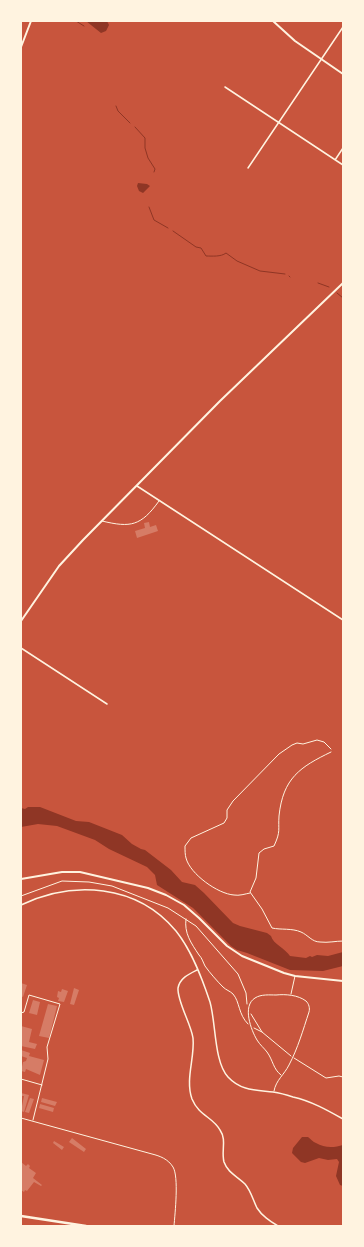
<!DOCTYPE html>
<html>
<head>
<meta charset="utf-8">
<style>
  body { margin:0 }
  #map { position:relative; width:364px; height:1247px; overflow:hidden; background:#c8553d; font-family:Cabin,sans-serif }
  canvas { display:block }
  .frame { position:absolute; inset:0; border:22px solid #fff3e0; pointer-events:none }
</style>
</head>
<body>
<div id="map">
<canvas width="364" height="1247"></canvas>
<div class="frame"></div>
</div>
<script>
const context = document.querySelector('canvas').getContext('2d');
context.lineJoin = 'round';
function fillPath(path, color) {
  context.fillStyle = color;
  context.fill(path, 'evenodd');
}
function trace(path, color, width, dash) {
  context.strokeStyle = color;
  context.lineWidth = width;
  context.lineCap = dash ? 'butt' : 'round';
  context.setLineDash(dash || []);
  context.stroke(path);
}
const water = new Path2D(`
  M86,21H107L109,25L106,31L101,33Z
  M138,183L147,184L150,186L143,193L139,191L137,186Z
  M28,807H40L76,821L89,822L122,835L132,844L141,849L145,850L171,870L182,882L195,885L204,893L233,923L240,926L267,933L271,936C273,944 285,948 290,956L306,958L310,956L312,957L317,955L328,956L343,952V966L323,971L290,970L247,953L237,950L231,946L193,908L157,885L155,875L147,867L109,849L95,840L57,826L38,824L21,827V808L25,809Z
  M302,1137H308C311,1139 313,1142 316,1143C324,1148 334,1148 343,1145V1186L340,1185L336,1176L339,1162L337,1159L328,1160L319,1158L305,1163L301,1162L292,1153L293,1148Z`);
const stream = new Path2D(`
  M76,21L84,26
  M116,106L118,111L130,123
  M135,127L145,138V148L148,158L155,169L154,172
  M149,207L154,220L168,228
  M173,231L196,247L201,248L206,256C212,256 221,257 226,253L237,261L260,271L285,274
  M289,276L290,277
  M318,283L329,287
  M337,293L343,298`);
const building = new Path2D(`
  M149,522L150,527L156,525L158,531L137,538L135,531L145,528L144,523Z
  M21,983L27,985L23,997L21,996Z
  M74,988L79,990L74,1005L70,1004Z
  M62,989L68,991L64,1002L58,1001L59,998L57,997L58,991L61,992Z
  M33,1000L40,1002L37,1015L29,1013Z
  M48,1004L57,1006L49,1038L39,1036Z
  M21,1026L32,1029L29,1042L37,1044L35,1049L21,1046Z
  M21,1050L30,1053L29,1056L44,1060L40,1075L26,1069L25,1072L21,1071L23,1062L26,1061L27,1058L21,1056Z
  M21,1093L29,1095L24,1112L21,1111L24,1096H21Z
  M30,1098L34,1099L29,1113L25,1112Z
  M42,1098L57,1102L55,1106L41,1102Z
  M40,1104L54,1108L53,1112L39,1108Z
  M72,1138L86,1149L84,1152L69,1142Z
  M54,1141L64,1147L62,1150L53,1143Z
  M21,1162L26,1166L28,1164L30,1166L29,1168L36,1173L33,1178L42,1185L41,1186L34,1182L27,1191L25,1190L24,1192L21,1190Z`);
const path = new Path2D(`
  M331,752C300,767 283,778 279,816C278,830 281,831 274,846L264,849L259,853L256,878L250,892L262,909L272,928C281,930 292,928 301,932C308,935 312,942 320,942C328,943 336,941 343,941
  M250,893C245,894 239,896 234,895C218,894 190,874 186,858C185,855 185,850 185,846L191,838L224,823L227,818V810L233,801L279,754L292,745L297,743L303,744L317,740L324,742L331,749
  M21,896L62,881L89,882L112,886L168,908L196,926L238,974L246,993L247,1004
  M186,919C184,933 191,943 199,955C202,958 203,962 205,966C210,973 217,981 223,987C226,990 230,991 233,994C240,1002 238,1014 248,1024
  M251,1014L262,1032L291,1056
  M254,1028L262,1032
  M294,1058L326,1078L339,1076L343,1077`);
const service = new Path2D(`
  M102,521C131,528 141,526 159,501
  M291,994L295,976
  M21,1013L24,1012L29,995L60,1004L47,1047L48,1059L33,1120
  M21,1079L42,1085
  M274,1091C276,1080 284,1075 289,1065C298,1048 303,1030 309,1012C310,1008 309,1004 306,1001C298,995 286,994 276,995C270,995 261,994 255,998C242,1006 251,1030 257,1040C260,1045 264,1048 267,1052C273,1060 273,1069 281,1075
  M21,1118L152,1154C160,1156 168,1159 173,1167C179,1177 175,1213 174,1226`);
const minor = new Path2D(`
  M225,87L343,165
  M335,160L343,148
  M248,168L343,27
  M137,486L343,620
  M21,648L107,704
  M21,905C73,880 137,884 176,931C192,951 202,978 210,1002C216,1023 214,1062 228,1077C241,1091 256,1090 273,1092C280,1093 287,1095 293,1097C311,1101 327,1110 343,1119
  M197,970C189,974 180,978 178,988C177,1001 191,1024 193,1038C195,1058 185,1079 192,1099C199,1116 213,1117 220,1130C227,1140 221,1151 224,1162C228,1173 237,1176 245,1184C251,1191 253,1200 257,1208C262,1216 270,1221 278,1226`);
const tertiary = new Path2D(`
  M273,21L295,41L343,74
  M21,47L31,21
  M21,621L59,566L83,540L220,401L343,283
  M21,879L62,872H80L148,888L166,895L184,905L199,918L227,946L242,956L284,973L295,976L343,981`);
const primary = new Path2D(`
  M21,1216L86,1226`);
fillPath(water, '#8f3625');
trace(stream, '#8f3625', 1);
fillPath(building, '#d67c66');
trace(path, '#fff3e0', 1);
trace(service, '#fff3e0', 1);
trace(minor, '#fff3e0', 1.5);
trace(tertiary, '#fff3e0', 2);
trace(primary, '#fff3e0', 2.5);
</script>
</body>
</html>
